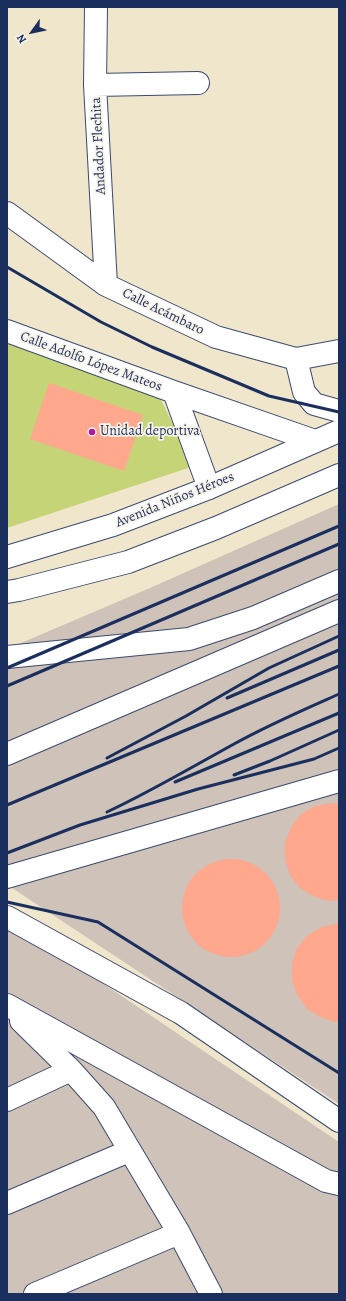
<!DOCTYPE html>
<html>
<head>
<meta charset="utf-8">
<style>
  body { margin:0 }
  #map { position:relative; width:346px; height:1301px; overflow:hidden; background:#efe6cc; font-family:Alegreya,serif }
  canvas { display:block }
  .frame { position:absolute; inset:0; border:8px solid #1b2f5e; pointer-events:none }
  .north { position:absolute; left:12px; top:12px; width:40px; height:40px; -webkit-text-stroke:3px #f7f3e8; paint-order:stroke; rotate:237deg; font-size:11px; font-weight:700; line-height:16px; text-align:center; color:#1b2f5e }
  .north::after { content:''; display:block; margin:auto; width:14px; height:18px; background:#1b2f5e; clip-path:polygon(50% 0,100% 100%,50% 72%,0 100%) }
</style>
</head>
<body>
<div id="map">
<canvas width="346" height="1301"></canvas>
<div class="frame"></div>
<div class="north">N</div>
</div>
<script>
const context = document.querySelector('canvas').getContext('2d');
context.lineJoin = 'round';
function fillPath(path, color) {
  context.fillStyle = color;
  context.fill(path, 'evenodd');
}
function trace(path, color, width, dash) {
  context.strokeStyle = color;
  context.lineWidth = width;
  context.lineCap = dash ? 'butt' : 'round';
  context.setLineDash(dash || []);
  context.stroke(path);
}
function write(font, color, halo, rows, align = 'center') {
  context.font = font + ' Alegreya,serif';
  context.lineWidth = 3.5;
  context.setLineDash([]);
  context.textBaseline = 'middle';
  context.strokeStyle = halo;
  context.fillStyle = color;
  for (const [text, x, y, turn = 0] of rows) {
    context.save();
    context.translate(x, y);
    context.rotate((+turn || 0) * Math.PI / 180);
    context.textAlign = isNaN(turn) ? turn : align;
    if (halo) context.strokeText(text, 0, 0);
    context.fillText(text, 0, 0);
    context.restore();
  }
}
const industrial = new Path2D(`
  M339,504V1104L9,886L7,881V649L150,588Z
  M7,919L339,1142V1294H7Z`);
const green = new Path2D(`
  M7,335L160,398L194,466L7,528Z`);
const building = new Path2D(`
  M49,383L143,415L124,471L30,439Z
  M332,803L339,804V900L328,901L313,896L300,888L290,875L285,859V843L291,827L301,814L315,806Z
  M182 908a49 49 0 1 1 98 0a49 49 0 1 1-98 0Z
  M339,923V1021L335,1022L320,1017L307,1009L297,995L292,980V963L297,948L308,935L322,927Z`);
const minor = new Path2D(`
  M96,7L95,85L106,285
  M95,85L198,83
  M7,213L106,285L216,337L296,359L339,351
  M7,331L174,392L315,441
  M296,359L304,392L314,404L339,411
  M174,392L209,488
  M7,657L189,639L253,618L339,581
  M7,754L339,611
  M7,877L339,781
  M7,917L181,1013L339,1121
  M7,1005L326,1181L339,1184
  M21,1021L71,1070L104,1107L179,1233L211,1294
  M7,1100L71,1070
  M7,1203L129,1151
  M35,1294L179,1233`);
const major = new Path2D(`
  M7,557L113,525L209,488L339,431
  M7,592L19,590L128,562L216,528L339,475`);
const rail = new Path2D(`
  M7,267L101,322L152,347L269,396L339,412
  M7,668L339,526
  M7,686L339,544
  M227,698L339,650
  M107,758L186,716L269,668L339,636
  M234,775L270,761L339,730
  M175,782L339,713
  M7,805L339,666
  M107,812C150,792 192,767 234,744C268,725 303,710 339,694
  M7,853L80,825L198,789L314,759L339,748
  M7,902L98,922L339,1073`);
const markers = [
  [92,432,4,"#b5179e"]
];
const streetNames = [
  ["Andador Flechita",99,146,-93],
  ["Calle Acámbaro",163,312,26],
  ["Calle Adolfo López Mateos",91,362,20],
  ["Avenida Niños Héroes",175,500,-22]
];
const poiNames = [
  ["Unidad deportiva",100,432]
];
fillPath(industrial, '#cec2b9');
fillPath(green, '#c4d476');
fillPath(building, '#ffa88d');
trace(minor, '#3b4a6e', 24);
trace(major, '#3b4a6e', 24);
trace(minor, '#fff', 22);
trace(major, '#fff', 22);
trace(rail, '#1b2f5e', 3);
for (const [x, y, r, color] of markers) {
  const dot = new Path2D();
  dot.arc(x, y, r, 0, 2 * Math.PI);
  context.fillStyle = color;
  context.fill(dot);
  trace(dot, '#f7f3e8', 1.5);
}
write('14px', '#1b2f5e', '#f7f3e8', streetNames);
write('14px', '#1b2f5e', '#f7f3e8', poiNames, 'left');
</script>
</body>
</html>
